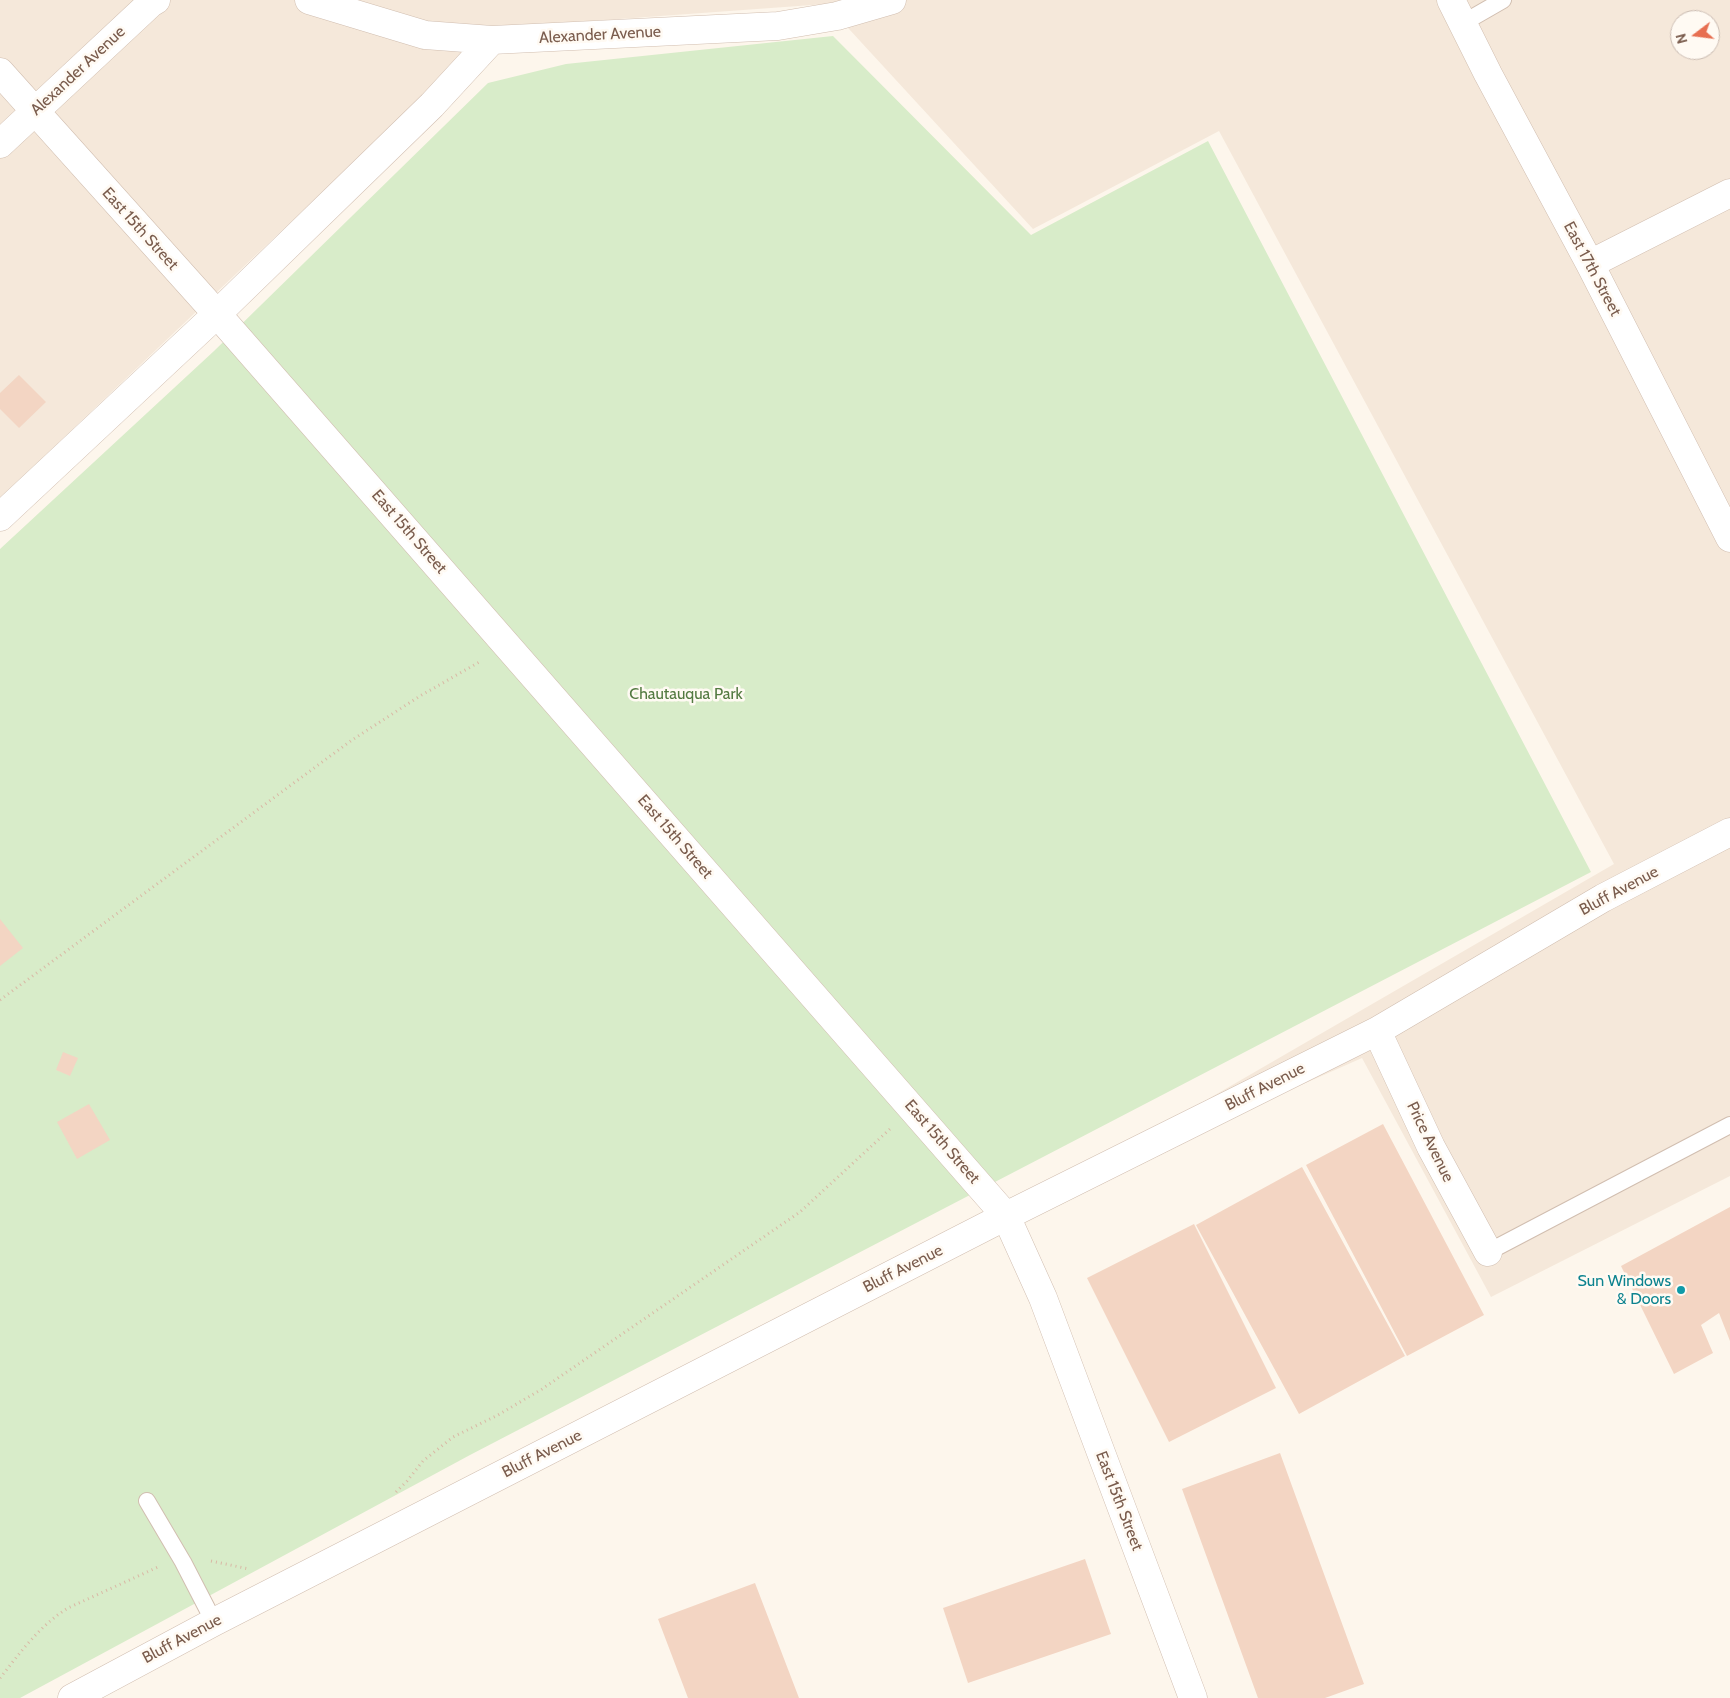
<!DOCTYPE html>
<html>
<head>
<meta charset="utf-8">
<style>
  body { margin:0 }
  #map { position:relative; width:1730px; height:1698px; overflow:hidden; background:#fdf6ec; font-family:Cabin,sans-serif }
  canvas { display:block }
  .north { position:absolute; left:1670px; top:10px; width:50px; height:50px; box-sizing:border-box; background:#fffaf3; border:1px solid #cabbb1; border-radius:50%; rotate:255deg; font-size:14px; font-weight:700; line-height:20px; text-align:center; color:#7a5c4d }
  .north::after { content:''; display:block; margin:auto; width:18px; height:22px; background:#e76f51; clip-path:polygon(50% 0,100% 100%,50% 72%,0 100%) }
</style>
</head>
<body>
<div id="map">
<canvas width="1730" height="1698"></canvas>
<div class="north">N</div>
</div>
<script>
const context = document.querySelector('canvas').getContext('2d');
context.lineJoin = 'round';
function fillPath(path, color) {
  context.fillStyle = color;
  context.fill(path, 'evenodd');
}
function trace(path, color, width, dash) {
  context.strokeStyle = color;
  context.lineWidth = width;
  context.lineCap = dash ? 'butt' : 'round';
  context.setLineDash(dash || []);
  context.stroke(path);
}
function write(font, color, halo, rows, align = 'center') {
  context.font = font + ' Cabin,sans-serif';
  context.lineWidth = 5;
  context.setLineDash([]);
  context.textBaseline = 'middle';
  context.strokeStyle = halo;
  context.fillStyle = color;
  for (const [text, x, y, turn = 0] of rows) {
    context.save();
    context.translate(x, y);
    context.rotate((+turn || 0) * Math.PI / 180);
    context.textAlign = isNaN(turn) ? turn : align;
    if (halo) context.strokeText(text, 0, 0);
    context.fillText(text, 0, 0);
    context.restore();
  }
}
const residential = new Path2D(`
  M0,0H1730V1176L1491,1297L1362,1058L1006,1216L1614,864L1219,131L1033,229L826,4L495,28L0,498ZM1680,20H1710V50H1680Z`);
const green = new Path2D(`
  M833,36L1031,235L1208,141L1591,872L470,1455L20,1698H0V549L214,351L488,83L566,64Z`);
const building = new Path2D(`
  M19,375L46,402L19,428L0,409V393Z
  M0,919L23,948L0,966Z
  M63,1052L78,1058L70,1076L56,1070Z
  M89,1104L110,1140L77,1159L57,1122Z
  M1383,1124L1484,1315L1407,1356L1306,1165Z
  M1302,1167L1405,1356L1299,1414L1196,1225Z
  M1730,1207V1341L1719,1313L1701,1325L1713,1353L1674,1374L1621,1266Z
  M1194,1224L1276,1388L1169,1442L1087,1278Z
  M1280,1453L1364,1684L1325,1698H1258L1182,1489Z
  M1085,1559L1111,1634L968,1683L943,1608Z
  M755,1583L799,1698H688L658,1619Z`);
const path = new Path2D(`
  M0,1000L352,740L420,696L481,661
  M396,1492L407,1481L423,1461L453,1437L498,1415L542,1389L800,1212L890,1129
  M211,1561L249,1569
  M0,1678C20,1653 40,1625 68,1608L158,1567`);
const service = new Path2D(`
  M1463,23L1503,0
  M1488,1252L1730,1125
  M147,1501L183,1562L214,1622`);
const minor = new Path2D(`
  M309,0L425,35L492,40L778,26L837,16L892,0
  M1451,0L1488,74L1590,264L1730,538
  M0,72L217,314L1006,1216L1043,1298L1193,1698
  M0,144L151,3L156,0
  M1590,264L1730,193
  M0,517L217,314L432,105L492,40
  M1377,1031L1431,1147L1488,1252
  M72,1698L214,1622L1006,1216L1377,1031L1603,898L1730,832`);
const markers = [
  [1681,1290,5,"#0f9aa8"]
];
const streetNames = [
  ["Alexander Avenue",600,35,-3],
  ["Alexander Avenue",78,71,-43],
  ["East 15th Street",140,229,48],
  ["East 17th Street",1592,269,62],
  ["East 15th Street",409,532,49],
  ["East 15th Street",675,837,49],
  ["Bluff Avenue",1619,891,-28],
  ["Bluff Avenue",1265,1087,-27],
  ["East 15th Street",942,1142,49],
  ["Price Avenue",1430,1142,64],
  ["Bluff Avenue",903,1269,-27],
  ["Bluff Avenue",542,1454,-27],
  ["East 15th Street",1119,1501,69],
  ["Bluff Avenue",182,1639,-28]
];
const parkNames = [
  ["Chautauqua Park",686,694]
];
const cultureNames = [
  ["Sun Windows",1671,1281],
  ["& Doors",1671,1299]
];
fillPath(residential, '#f5e8da');
fillPath(green, '#d8ecc9');
fillPath(building, '#f3d5c3');
trace(service, '#d1beb0', 18);
trace(minor, '#d1beb0', 29);
trace(path, '#d9b8a5', 3, [1, 4]);
trace(service, '#fff', 16);
trace(minor, '#fff', 28);
for (const [x, y, r, color] of markers) {
  const dot = new Path2D();
  dot.arc(x, y, r, 0, 2 * Math.PI);
  context.fillStyle = color;
  context.fill(dot);
  trace(dot, '#fffaf3', 2);
}
write('16px', '#7a5c4d', '#fffaf3', streetNames);
write('16px', '#537a41', '#fffaf3', parkNames);
write('16px', '#0d838f', '#fffaf3', cultureNames, 'right');
</script>
</body>
</html>
